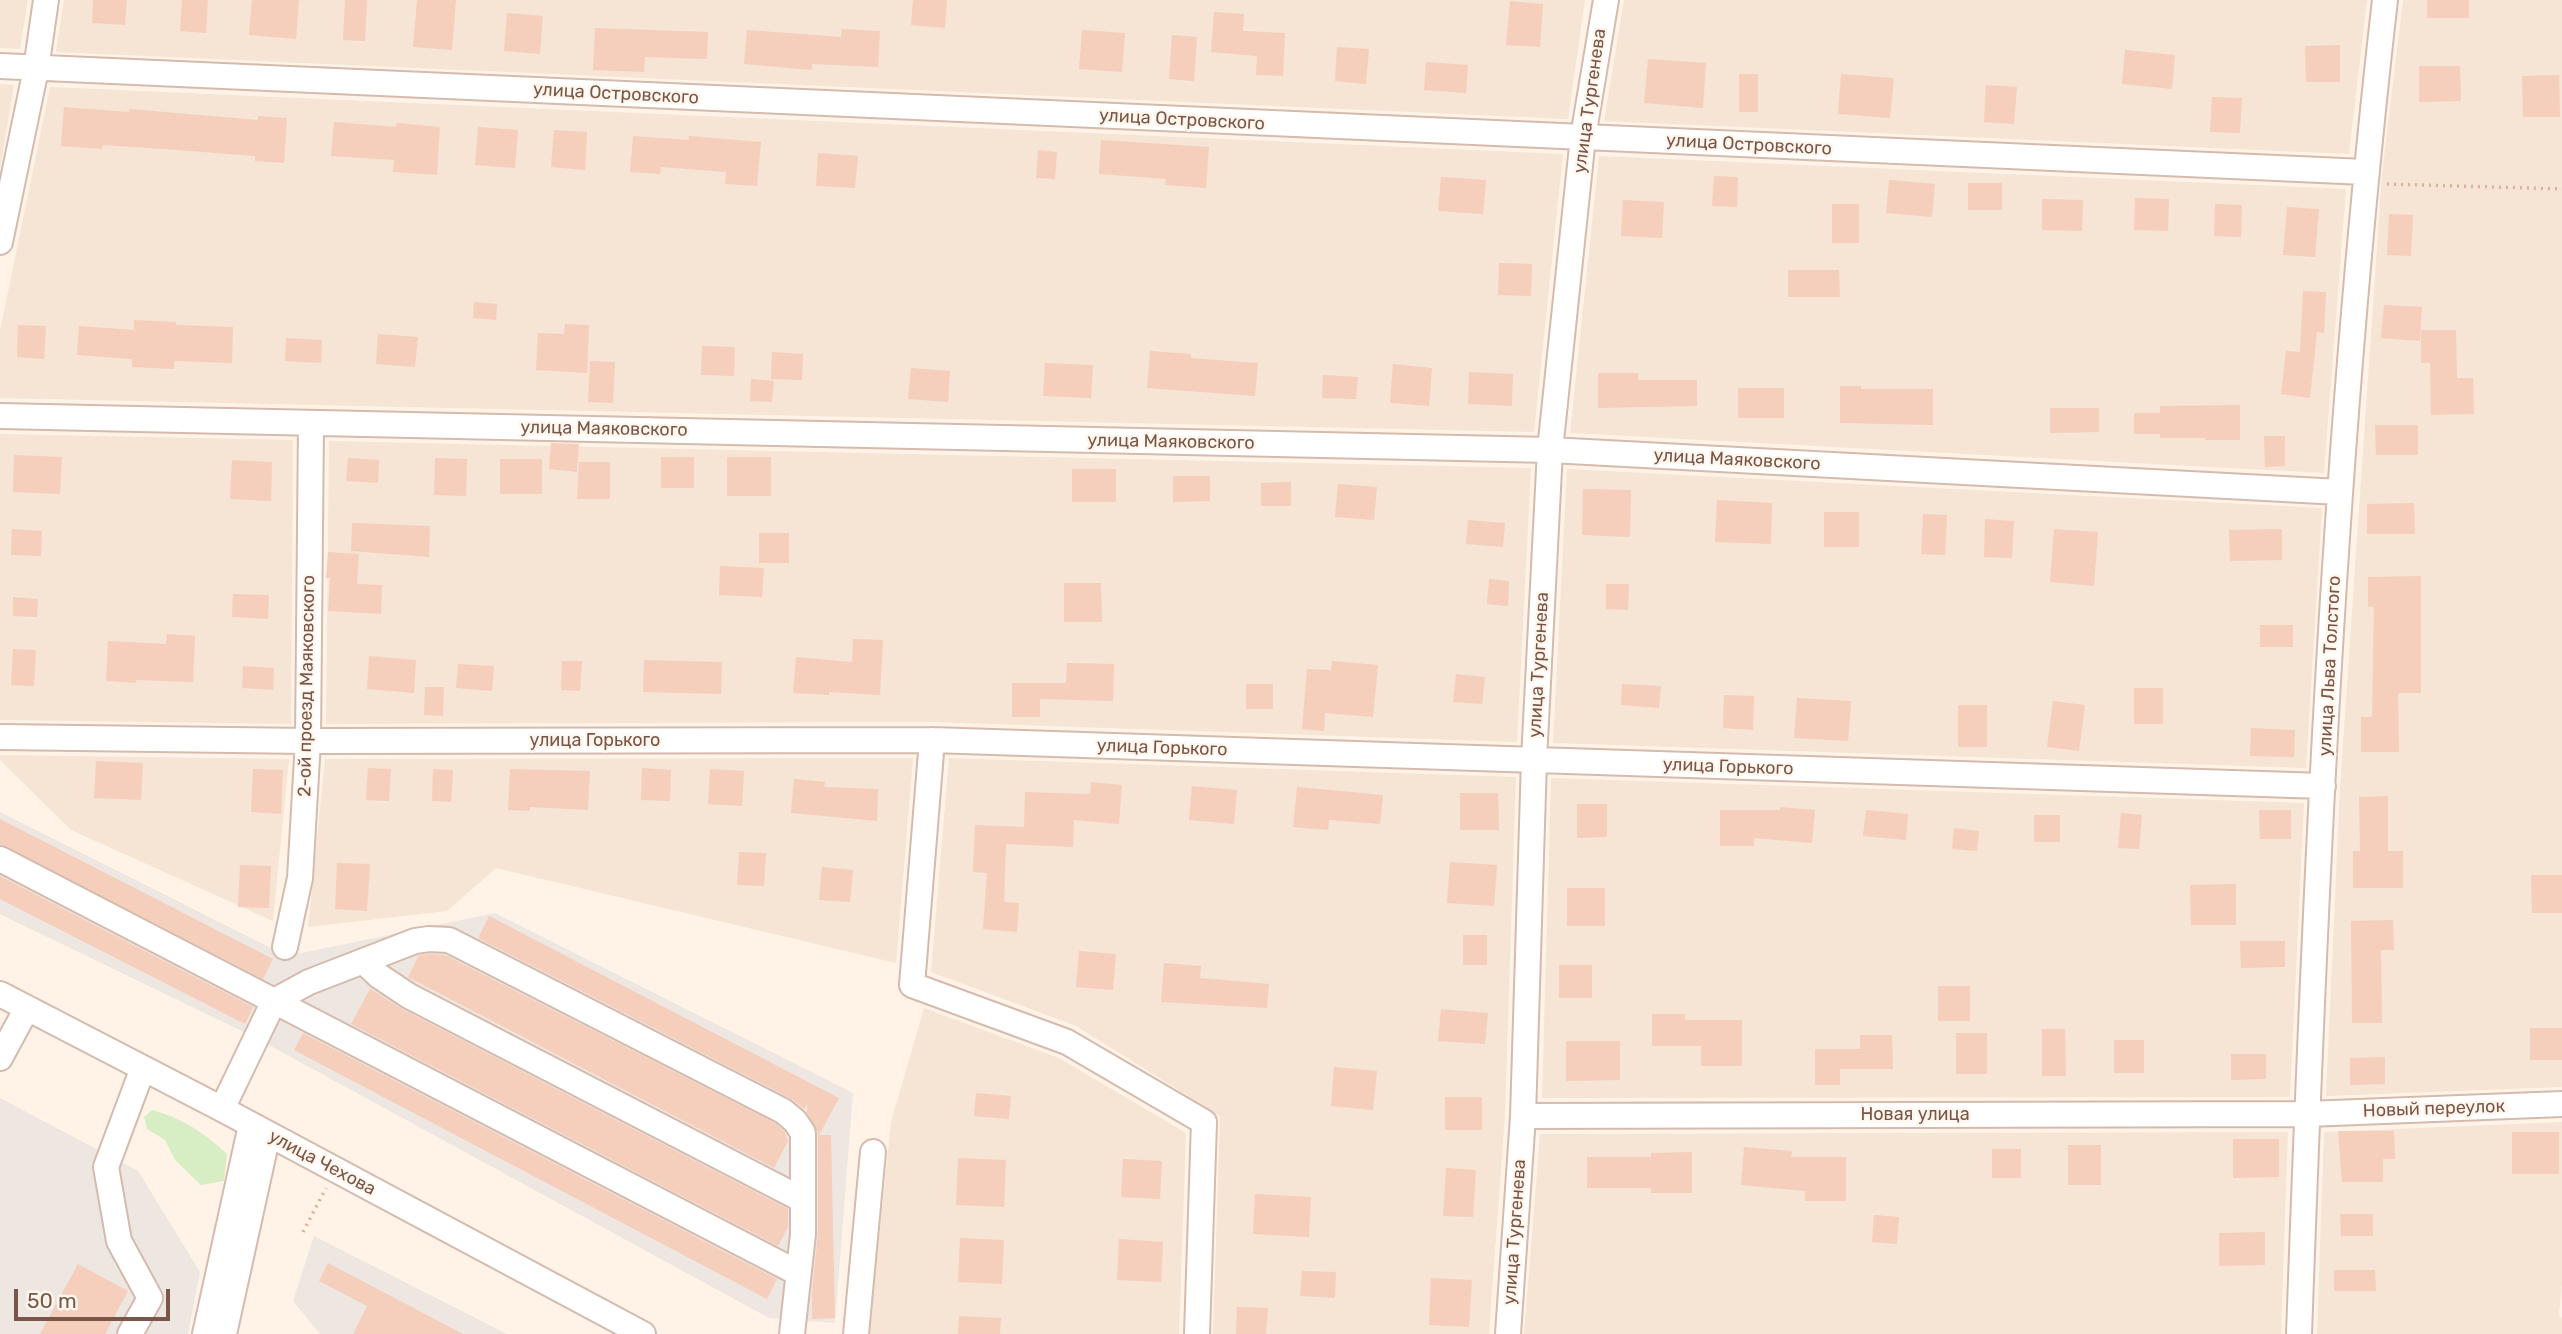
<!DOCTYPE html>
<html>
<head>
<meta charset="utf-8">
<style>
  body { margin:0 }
  #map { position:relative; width:2562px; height:1334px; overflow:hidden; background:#fef3e6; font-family:Rubik,sans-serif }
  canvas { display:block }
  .scale { position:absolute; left:14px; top:1289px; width:156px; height:32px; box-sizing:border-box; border:4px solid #7a5648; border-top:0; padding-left:9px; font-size:21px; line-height:24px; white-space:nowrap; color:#7a5648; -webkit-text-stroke:5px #fff7ee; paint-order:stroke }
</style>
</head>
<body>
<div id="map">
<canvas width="2562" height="1334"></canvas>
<div class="scale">50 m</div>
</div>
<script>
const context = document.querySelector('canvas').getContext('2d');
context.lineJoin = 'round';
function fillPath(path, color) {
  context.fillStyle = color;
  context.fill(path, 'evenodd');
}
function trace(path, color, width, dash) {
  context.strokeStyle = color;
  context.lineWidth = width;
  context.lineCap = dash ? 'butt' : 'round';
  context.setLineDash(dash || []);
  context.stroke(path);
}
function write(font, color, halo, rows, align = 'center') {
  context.font = font + ' Rubik,sans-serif';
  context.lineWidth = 5;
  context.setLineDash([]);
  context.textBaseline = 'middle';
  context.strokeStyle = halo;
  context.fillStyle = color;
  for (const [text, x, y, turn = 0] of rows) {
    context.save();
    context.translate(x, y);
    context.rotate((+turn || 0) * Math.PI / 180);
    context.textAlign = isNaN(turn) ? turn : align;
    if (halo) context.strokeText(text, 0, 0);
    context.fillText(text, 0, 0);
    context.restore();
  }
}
const residential = new Path2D(`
  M0,0H28L20,49L0,48Z
  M64,0H1585L1568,119L56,52Z
  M1624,0H2367L2349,154L1604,121Z
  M2403,0H2562V1087L2326,1096L2340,787L2382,174Z
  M0,84L14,85L0,169Z
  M50,87L1563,154L1534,432L0,398V331Z
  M1599,156L2346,189L2324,473L1570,433Z
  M0,434L293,440L291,724L0,720Z
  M329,441L1531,468L1517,742L932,722L326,724Z
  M1567,469L2322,508L2306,768L1553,743Z
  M0,755L289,759L273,921L71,830L0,760Z
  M913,758L896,963L496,868L447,911L308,927L325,759Z
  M949,758L1516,777L1505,1115L1489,1334H1213L1220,1116L1076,1026L931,972Z
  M1551,778L2304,803L2290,1097L1542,1098Z
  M924,1008L1059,1058L1186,1133L1179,1334H869L891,1122Z
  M2562,1122V1283L2559,1315L2562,1318V1334H2317L2324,1132Z
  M2288,1132L2281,1334H1524L1540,1134Z`);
const industrial = new Path2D(`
  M0,812L287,956L495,913L853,1093L835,1323L769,1318L256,1038L0,914Z
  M0,1098L138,1171L200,1272L188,1334H0Z
  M314,1236L507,1334H320L293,1301Z`);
const green = new Path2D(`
  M152,1110C182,1118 205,1133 227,1154L224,1181L201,1185L175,1160L165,1140L147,1129L144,1117Z`);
const building = new Path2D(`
  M93,0H127L125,25L92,23Z
  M182,0H208L206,33L180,31Z
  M252,0H299L296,39L249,35Z
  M345,0H367L365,41L343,40Z
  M417,0H456L452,50L413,47Z
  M913,0H947L945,28L911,25Z
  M2427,0H2469V18H2427Z
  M1510,1L1543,4L1540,47L1506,45Z
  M1214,12L1244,14L1243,31L1285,33L1283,76L1256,75L1257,56L1211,52Z
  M507,13L543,16L540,54L504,51Z
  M595,28L708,32L707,59L645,57L644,72L593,70Z
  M842,29L880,31L878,67L812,64V70L744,64L747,30L841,37Z
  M1082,30L1125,33L1122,72L1079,69Z
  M1172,35L1197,37L1194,81L1169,79Z
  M2340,45V82H2306L2305,46Z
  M1337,47L1369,49L1366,84L1335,81Z
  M2125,50L2175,55L2172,89L2122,84Z
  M1648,59L1706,63L1703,108L1644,103Z
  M1426,62L1468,65L1466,93L1424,90Z
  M2419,66H2460L2461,101L2419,102Z
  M1739,74H1758V112H1739Z
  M1841,74L1894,78L1890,118L1838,114Z
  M2559,75L2560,117H2523L2522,76Z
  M1986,85L2017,87L2014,124L1984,122Z
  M2212,97L2242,98L2240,133L2210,132Z
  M64,107L129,112L130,109L258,120V116L287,118L284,163L255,161V156L164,149L103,145L102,149L61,146Z
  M334,122L396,127L397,123L440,127L437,175L393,172L394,160L331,156Z
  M478,127L518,130L515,168L475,165Z
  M554,130L587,132L585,170L551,167Z
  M633,136L689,140V136L761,142L757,186L725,184L726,172L661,167L660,174L630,172Z
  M1101,140L1209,147L1206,188L1165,185L1166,179L1099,174Z
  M1038,150L1057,152L1055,179L1036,178Z
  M818,153L858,156L855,188L816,186Z
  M1714,176L1738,177L1737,207L1712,206Z
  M1441,177L1486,180L1483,214L1438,211Z
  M1889,180L1935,184L1932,217L1886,213Z
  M1968,183H2002V210H1968Z
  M2135,198L2169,199L2168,231L2134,230Z
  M2042,199L2083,200L2082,231L2042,230Z
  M1623,200L1664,202L1662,238L1621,236Z
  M1832,204H1859V243H1832Z
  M2215,204L2242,205L2241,237L2214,236Z
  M2287,207L2319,209L2315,257L2283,255Z
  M2389,214L2413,215L2411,256L2387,255Z
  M1499,263L1532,264L1531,296L1498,295Z
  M1788,270H1839L1840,297H1788Z
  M2303,291L2326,292L2324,333L2317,332L2310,398L2281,394L2286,351L2300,352Z
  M474,302L497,304L496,320L473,318Z
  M2384,305L2422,307L2420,341L2381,338Z
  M134,320L176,322V325L233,327L232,363L174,361V369L132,367V359L77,355L79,326L134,330Z
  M565,324L589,325L587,373L536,370L538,333L564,334Z
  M18,325L46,326L44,359L17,357Z
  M2421,330H2456L2457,378H2473L2474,414L2431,415L2430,363H2421Z
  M378,334L418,337L415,367L376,364Z
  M286,338L322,340L321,363L285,361Z
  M702,346L735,347L734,376L701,375Z
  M1150,351L1191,354V358L1258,363L1255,396L1147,388Z
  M772,352L803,354L802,380L771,379Z
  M590,361L615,362L613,403L588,402Z
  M1045,363L1093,365L1091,398L1043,396Z
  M1393,364L1432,368L1429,406L1390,403Z
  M911,368L950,371L948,402L908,399Z
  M1469,372L1513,374L1512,406L1468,404Z
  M1598,373H1638V380H1697V406L1598,408Z
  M1323,375L1358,377L1356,399L1322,398Z
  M751,379L774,381L772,402L750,401Z
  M1840,386H1861V389H1933V425L1840,423Z
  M1738,388H1784V418H1738Z
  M2240,405V440H2205V438H2160V434H2134V413H2160V406Z
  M2050,408H2099V432L2050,433Z
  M2375,425H2418V455H2376Z
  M2264,436H2285V466L2265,467Z
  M551,443L579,444L577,472L549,469Z
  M14,455L62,457L60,494L13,492Z
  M661,457H694V488H661Z
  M727,457H771V496H727Z
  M348,458L379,460L378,483L346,481Z
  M435,458L467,459L466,496L434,495Z
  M500,459H542V494H500Z
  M232,460L272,462L271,501L230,499Z
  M579,462H610V499H577Z
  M1072,469H1116V502H1072Z
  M1173,476H1210V501L1173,502Z
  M1291,482V506H1261V483Z
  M1338,484L1377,487L1374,520L1335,517Z
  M1583,489L1631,490L1630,537L1582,535Z
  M1717,500L1772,503L1771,544L1715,542Z
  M2414,503L2415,534H2367V504Z
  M1824,512H1859V547H1824Z
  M1923,514L1947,515L1945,555L1921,554Z
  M1985,519L2014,521L2012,558L1984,557Z
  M1468,520L1505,523L1503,547L1466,544Z
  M352,523L430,526L429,557L351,551Z
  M12,529L42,531L41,556L11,555Z
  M2054,529L2098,532L2094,586L2050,582Z
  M2282,529V560L2230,561L2229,530Z
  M759,533H789V563H759Z
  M328,552L359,554L357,584L382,585L381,614L328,611L330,578H326Z
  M720,566L764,568L762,597L719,595Z
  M2421,576V693H2398L2399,752H2361V717H2372L2374,607H2368V577Z
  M1489,579L1509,581L1508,606L1487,604Z
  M1064,583H1101L1102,622H1064Z
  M1606,584H1629L1628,610L1606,609Z
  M233,594L269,595L268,619L232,617Z
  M13,597L38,599L37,617L13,616Z
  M2260,625H2293V647H2260Z
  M167,634L195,636L193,682L136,680V683L106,681L108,641L166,644Z
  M853,639L883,640L880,695L829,692V695L793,693L796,657L852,662Z
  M13,649L36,650L34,686L11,685Z
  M369,656L416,660L414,693L367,689Z
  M644,660L722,662L721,694L643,692Z
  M562,661H582L580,691L561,690Z
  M1332,661L1378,665L1373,717L1325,713L1324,731L1302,729L1307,669L1331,670Z
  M1067,663L1114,664L1113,701L1040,699V717H1012V683H1066Z
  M458,664L494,666L492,691L456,688Z
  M243,666L274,668L273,690L242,688Z
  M1456,674L1485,677L1482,704L1453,702Z
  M1246,684H1273V709H1246Z
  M1622,684L1661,686L1659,708L1621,705Z
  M425,687H444L443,716L424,715Z
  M2134,688H2163V724H2134Z
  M1724,695L1754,696L1753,730L1723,728Z
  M1797,698L1851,701L1848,741L1794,738Z
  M2053,701L2085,705L2079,751L2047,747Z
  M1958,705H1987V747H1958Z
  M2251,728L2295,730L2294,757L2250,756Z
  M96,761L143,763L141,800L94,798Z
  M368,768L391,769L389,801L366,800Z
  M642,768L671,770L670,801L641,800Z
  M253,769L283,770L281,814L251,812Z
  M433,769L453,770L451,802L432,801Z
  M510,769L590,771L588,810L530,807V811L508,810Z
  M710,769L744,771L742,806L708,804Z
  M794,779L825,782L824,787L878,789L877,821L791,813Z
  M1091,782L1122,785L1119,824L1074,820L1073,847L1006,844L1004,902L1019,903L1017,932L983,929L987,873L973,872L975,825L1024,827L1025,792L1090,794Z
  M1192,786L1237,790L1234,824L1189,820Z
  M1297,787L1383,795L1380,824L1329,820L1328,830L1293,827Z
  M1460,793H1498L1499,830H1460Z
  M2388,796V851H2403V888H2353V851H2360L2359,797Z
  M1577,804H1607V837L1577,838Z
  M1780,807L1815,810L1812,843L1754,838V846H1720V810H1780Z
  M1866,810L1908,814L1906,840L1863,836Z
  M2259,810H2291V839H2260Z
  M2121,813L2142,815L2139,849L2118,848Z
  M2034,815H2060V842H2034Z
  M0,819L273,959L263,979L0,844Z
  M1954,828L1979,831L1977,851L1952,849Z
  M739,852L766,853L764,886L737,885Z
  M1450,862L1497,865L1494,906L1447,903Z
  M337,863L370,864L367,911L335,909Z
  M240,865L271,866L269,908L238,907Z
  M822,867L853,870L850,902L819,900Z
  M2531,875H2562V913H2532Z
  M0,876L253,1007L245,1024L0,899Z
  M2236,884V925H2191L2190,885Z
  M1567,888H1605V926H1567Z
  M489,916L839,1098L819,1135H831L835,1318L812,1319V1291L818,1234V1133L807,1113V1103L804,1109L790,1098L478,938Z
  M2393,920L2394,950H2381L2382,1023H2352L2351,921Z
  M1463,935H1487V965H1463Z
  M2240,941H2285V967L2241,968Z
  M1079,951L1116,954L1113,990L1076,987Z
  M430,954L445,955L775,1123L784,1131L788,1141L774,1168L408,977L419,955Z
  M1164,963L1201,966L1200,978L1269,984L1267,1008L1161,1002Z
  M1559,965H1592V998H1559Z
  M1938,986H1970V1021H1938Z
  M370,989L402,1009L788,1209V1227L778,1246L351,1024Z
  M1441,1009L1488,1013L1485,1044L1438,1041Z
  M1652,1014H1685V1020H1742V1066H1701V1046H1652Z
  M2530,1028H2562V1060H2530Z
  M2042,1029H2065L2066,1076H2042Z
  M303,1033L777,1279L767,1299L294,1050Z
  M1956,1033H1987V1074H1956Z
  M1860,1035H1892L1893,1069H1840V1085H1815V1049H1860Z
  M2114,1040H2144V1073H2114Z
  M1566,1041H1620V1080L1566,1081Z
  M2231,1054H2266V1079L2231,1080Z
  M2385,1057V1084L2350,1085V1058Z
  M1334,1067L1377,1071L1373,1110L1331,1106Z
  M976,1093L1011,1096L1009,1119L974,1116Z
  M1445,1097H1482V1130H1445Z
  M2338,1131H2394L2395,1159H2383V1182H2342Z
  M2512,1132H2559V1174H2512Z
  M2233,1139H2279V1177L2233,1178Z
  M2068,1145H2101V1185H2068Z
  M1744,1147L1792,1151L1791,1157H1846V1201H1805V1191L1741,1185Z
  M1992,1149H2021V1178H1992Z
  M1692,1152V1193H1651V1188H1587V1157H1651V1153Z
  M958,1158L1006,1160L1004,1207L956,1205Z
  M1123,1159L1162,1161L1160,1199L1121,1197Z
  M1446,1168L1476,1170L1473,1217L1443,1216Z
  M1255,1194L1311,1197L1309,1237L1253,1234Z
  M2340,1214H2373V1236H2341Z
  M1874,1215L1899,1217L1897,1244L1872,1242Z
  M2265,1232V1265L2219,1266V1233Z
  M960,1238L1004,1240L1002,1284L958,1282Z
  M1119,1239L1163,1242L1161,1282L1117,1280Z
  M328,1263L463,1334H353L367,1306L319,1281Z
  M78,1264L128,1291L105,1334H40Z
  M2334,1270H2375L2376,1291H2334Z
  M1302,1271L1336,1272L1335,1298L1300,1296Z
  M1431,1278L1472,1280L1469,1327L1429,1325Z
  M1237,1307L1268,1308L1266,1334H1236Z
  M959,1316L1001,1318L1000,1334H958Z`);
const path = new Path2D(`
  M2387,184L2562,189
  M303,1232L326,1188`);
const minor = new Path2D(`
  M0,66L2365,172
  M0,242L36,69L46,0
  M0,416L1550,450L2340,492
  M0,737L308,741L932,740L2323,786
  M932,740L912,985L1067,1042L1204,1122L1197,1334
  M0,859L274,1001L222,1109
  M285,947L300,878L308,741L311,423
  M363,961L379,976L409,996L803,1200
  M0,994L222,1109L643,1334
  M274,1001L309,982L415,941L429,939L449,940L783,1111L795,1121L803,1133V1234L792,1334
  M274,1001L798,1273
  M0,1058L27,1008
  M1523,1116L2307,1114L2562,1104
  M130,1334L150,1298L119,1241L106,1167L143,1068
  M205,1334L251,1125
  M224,1334L268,1134
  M856,1334L873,1152
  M1508,1334L1523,1116L1534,760L1550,450L1583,137L1606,0
  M2299,1334C2315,889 2334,443 2385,0`);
const streetNames = [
  ["улица Островского",616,94,3],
  ["улица Тургенева",1590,101,-82],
  ["улица Островского",1182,120,3],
  ["улица Островского",1749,145,3],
  ["улица Маяковского",604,429,1],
  ["улица Маяковского",1171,442,1],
  ["улица Маяковского",1737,460,3],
  ["улица Тургенева",1539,665,-87],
  ["улица Льва Толстого",2330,666,-87],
  ["2-ой проезд Маяковского",307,686,-89],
  ["улица Горького",595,741],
  ["улица Горького",1162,748,2],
  ["улица Горького",1728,767,2],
  ["Новый переулок",2434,1109,-2],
  ["Новая улица",1915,1115],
  ["улица Чехова",322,1163,28],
  ["улица Тургенева",1515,1232,-86]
];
fillPath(residential, '#f6e4d4');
fillPath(industrial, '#eee6e0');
fillPath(green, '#d7edc3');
fillPath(building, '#f5cebc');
trace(minor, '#d4bbad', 28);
trace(path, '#dbb19e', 3.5, [2, 5]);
trace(minor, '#fff', 24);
write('18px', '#7a5648', '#fff7ee', streetNames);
</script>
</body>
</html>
